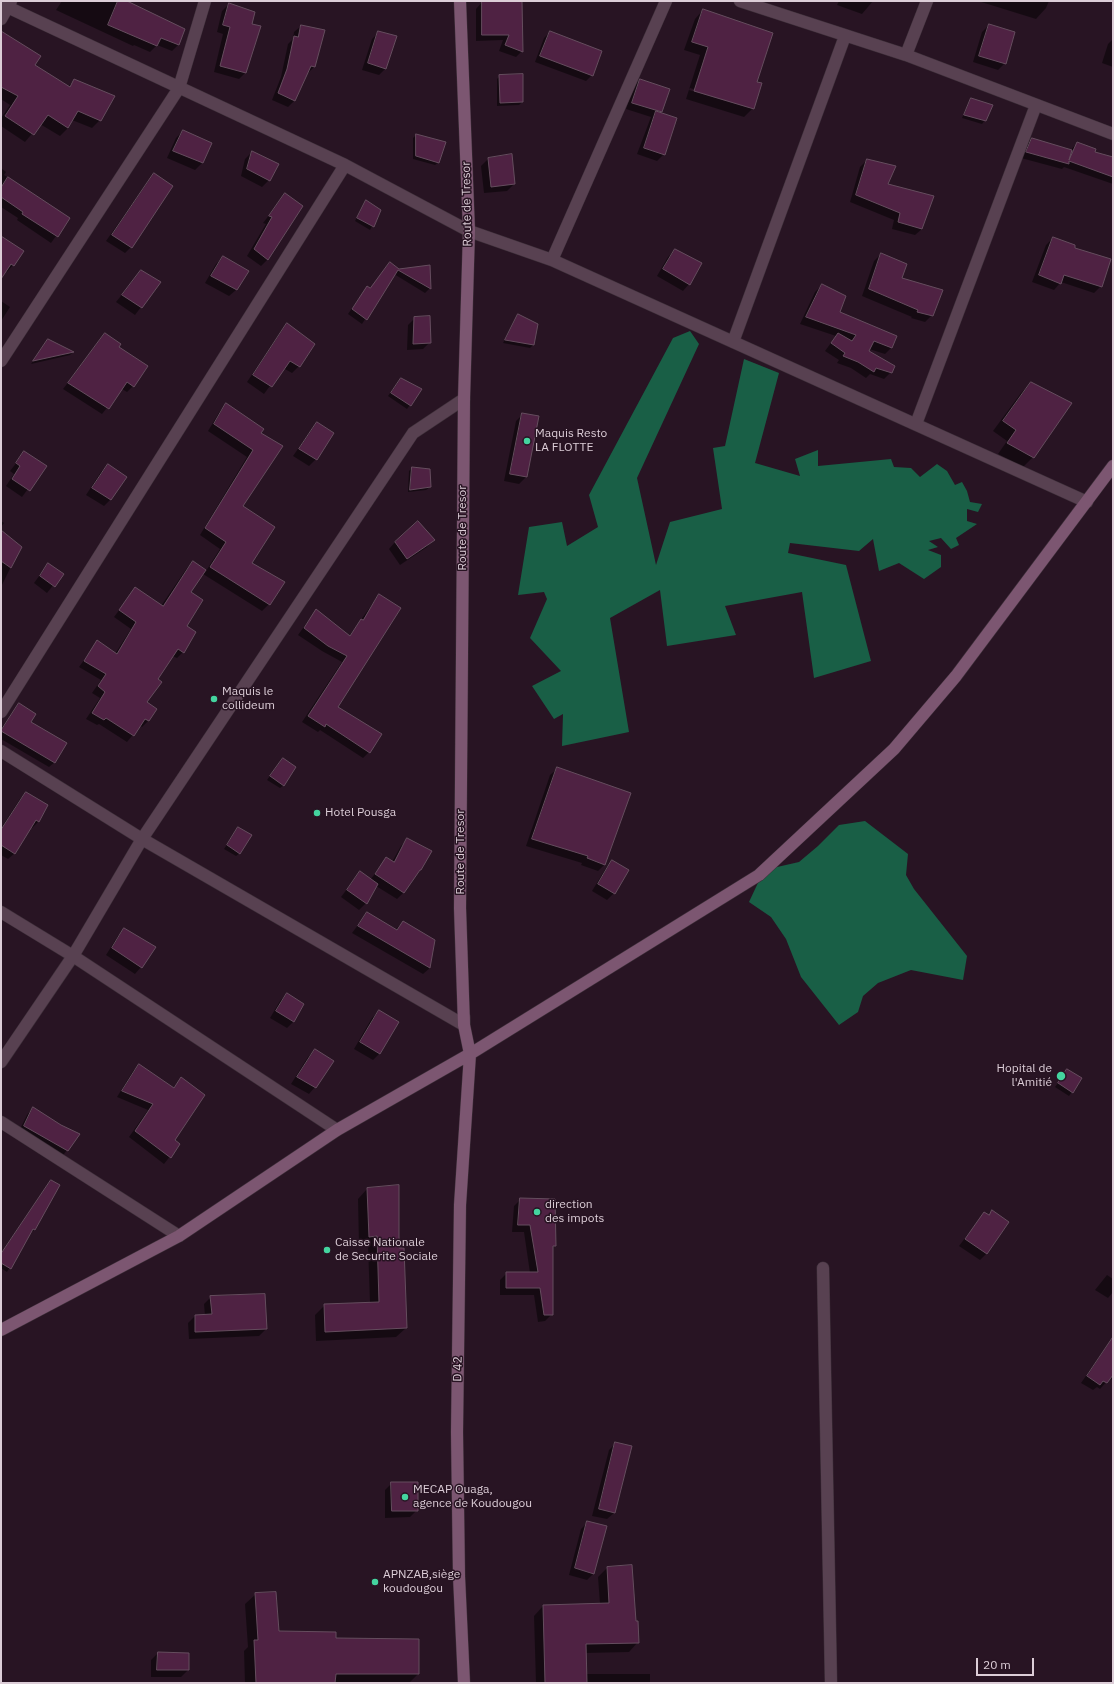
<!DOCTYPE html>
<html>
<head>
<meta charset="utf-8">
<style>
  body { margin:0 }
  #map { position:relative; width:1114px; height:1684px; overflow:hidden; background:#281423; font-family:"IBM Plex Sans",sans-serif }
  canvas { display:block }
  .frame { position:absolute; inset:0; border:2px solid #dccdd7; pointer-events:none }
  .scale { position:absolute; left:976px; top:1658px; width:58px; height:18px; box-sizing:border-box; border:2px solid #dccdd7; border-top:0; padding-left:5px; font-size:12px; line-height:14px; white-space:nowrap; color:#dccdd7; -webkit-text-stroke:3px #281423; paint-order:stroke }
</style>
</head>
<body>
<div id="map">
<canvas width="1114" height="1684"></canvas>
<div class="frame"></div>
<div class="scale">20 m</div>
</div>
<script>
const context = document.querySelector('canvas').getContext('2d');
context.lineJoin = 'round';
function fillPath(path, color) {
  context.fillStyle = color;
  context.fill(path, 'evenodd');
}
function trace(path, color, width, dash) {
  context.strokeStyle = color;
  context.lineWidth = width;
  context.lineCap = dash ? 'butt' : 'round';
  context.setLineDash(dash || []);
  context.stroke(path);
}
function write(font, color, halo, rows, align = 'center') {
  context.font = font + ' "IBM Plex Sans",sans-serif';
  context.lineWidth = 3;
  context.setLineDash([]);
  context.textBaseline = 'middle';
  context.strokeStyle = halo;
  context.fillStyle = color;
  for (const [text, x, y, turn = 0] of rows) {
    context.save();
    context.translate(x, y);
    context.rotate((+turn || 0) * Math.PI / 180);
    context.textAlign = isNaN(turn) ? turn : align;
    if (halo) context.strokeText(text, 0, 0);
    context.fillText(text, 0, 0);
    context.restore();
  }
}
const forest = new Path2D(`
  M690,331L699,344L637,478L656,565L670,522L722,509L713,448L725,446L744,359L779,373L755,463L800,476L795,459L818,450V466L891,459L894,467L911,468L920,477L937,464L947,471L955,485L962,482L967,491L970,502L982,504L978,512L967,509V521L977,524L956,538L959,545L951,549L941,538L929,541L938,547L928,550L941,555V567L924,579L899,563L879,571L873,539L859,551L790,543L788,553L846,565L871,661L814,678L802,592L725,606L736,635L667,646L660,590L610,618L629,732L562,746L563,714L554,719L532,686L561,671L530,638L547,599L544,592L518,595L529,527L562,522L567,546L598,527L589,495L673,338Z
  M865,821L908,854L906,875L914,889L967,956L963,980L911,970L878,983L863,996L858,1012L839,1025L801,977L786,939L771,917L749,902L764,870L799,862L818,846L839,825Z`);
const shadow = new Path2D(`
  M62,1H124L178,45L172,51L157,45L150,52L134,45L133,46L56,10Z
  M839,1H873L862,14L837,5Z
  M978,1H1049L1046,8L1036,19Z
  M482,2H521L522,51L516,57L499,51L503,40L476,41V9Z
  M229,4L246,72L239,79L214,72L223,34L217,32L222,11Z
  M703,10L756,83L753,108L744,117L686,99L700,55L684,50L695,19ZM690,88L749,106V108L689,90Z
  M989,25L1005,63L998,70L973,62L982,32Z
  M301,26L323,31L314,67L307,74L295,100L288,107L272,100L281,77L288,44L293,39L294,32Z
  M379,32L385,69L379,75L362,70L372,39Z
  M550,32L592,75L586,81L535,62L544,38Z
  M1113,39V67L1102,63L1108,44Z
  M1,40L34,65L68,87L74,80L100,120L92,128L72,120L68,128L60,136L40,124L25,142L1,126V118L10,105L1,99Z
  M522,75V102L519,105L497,106V79L500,76Z
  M640,80L661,111L659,113L664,154L657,161L637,154L651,117L626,109L633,87Z
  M971,99L985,120L982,124L962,118Z
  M183,131L210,144L202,163L195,170L167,158L176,138Z
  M416,135L439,162L435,165L413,159V138Z
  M1032,139L1070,151L1077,143L1094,152L1113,158V184L1064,167L1062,169L1021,158L1026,145Z
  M252,152L269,180L262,187L241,176L245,159Z
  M488,159L514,184L507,191L484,193L481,166Z
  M867,160L922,229L915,235L892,229L894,220L850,202L860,167Z
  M1,168L6,172L4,175L69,218L51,243L17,220L18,218L1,207Z
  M154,174L131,247L125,253L106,241L148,181Z
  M285,195L268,259L261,266L247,256L266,224L263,223Z
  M366,202L380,211L370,230L355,221Z
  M1,237L13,265L7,272L5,270L1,277Z
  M1053,238L1073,248L1101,286L1094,293L1061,282L1054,290L1032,282L1046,245Z
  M675,250L689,284L683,291L657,276L668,257Z
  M881,254L932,315L925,322L911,318L912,317L862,296L874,261Z
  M223,257L248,271L236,290L229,296L205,283L216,264Z
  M386,268L399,269L430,288L425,293L394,274L362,324L348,314L363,292L367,288L369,289Z
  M141,271L160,282L135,315L116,302Z
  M822,285L839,313L892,347L885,354L869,349L868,352L891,372L884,379L870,374L866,378L851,368L837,363L839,360L825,351L836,336L800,324L815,292Z
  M1,301L10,307L1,321Z
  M518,316L533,345L530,348L503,343Z
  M415,318L430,342L423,349L407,350L408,325Z
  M287,324L314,344L299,366L292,373L283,368L264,394L247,382L281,331Z
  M105,335L118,347L133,386L127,392L122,389L102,414L63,389Z
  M48,340L72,353L70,355L31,364Z
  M398,382L421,390L407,409L388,396Z
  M1031,383L1033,457L1023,467L998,454L1007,441L993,431L1021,393Z
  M226,405L260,434L281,446L242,506L251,563L269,604L262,611L203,574L189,593L185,626L194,632L183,652L177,658L172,656L156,679L145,703L148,721L142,727L140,726L127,742L99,724L97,725L86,719L100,698L92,693L101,680L79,667L98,641L115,654L131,629L114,617L135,589L161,606L187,568L193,562L206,571L220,549L200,535L247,457L208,431L220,411Z
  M523,414L526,477L519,484L504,481L516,421Z
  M317,423L316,459L309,466L293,456L311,430Z
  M25,452L45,466L22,497L6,486L14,474L10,471Z
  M108,466L111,499L104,506L86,495L101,472Z
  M412,468L430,487L426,490L408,492L409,471Z
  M1,521L4,523L1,527Z
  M1,531L20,548L1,587Z
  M433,540L427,547L400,565L389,549L395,542Z
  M48,564L62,574L47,593L34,583Z
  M379,595L337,707L369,752L363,758L320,730L318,732L302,722L342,662L322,651L298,635L316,610L349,636Z
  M11,716L55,762L49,767L1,739V728Z
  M280,762L284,785L280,788L267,780Z
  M557,769L605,864L598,871L581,865L582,863L526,846L550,775Z
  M26,793L46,805L38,822L32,828L31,827L15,853L8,859L1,855V828L20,799Z
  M238,828L240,853L236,856L224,849Z
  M408,839L404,892L397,899L376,886L366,903L359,910L341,897L360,872L370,880L387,859L392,862L401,846Z
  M612,861L614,893L607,900L592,891L606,868Z
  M367,913L395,930L403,922L430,968L423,974L352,933Z
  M125,929L141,967L135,974L106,955L118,936Z
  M287,994L294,1021L287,1028L270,1018L280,1001Z
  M379,1011L380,1053L373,1060L354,1049L372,1018Z
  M315,1050V1087L309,1094L291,1084L308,1057Z
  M139,1065L173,1088L181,1079L173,1140L179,1145L164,1164L129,1137L148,1110L117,1097L133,1071Z
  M1068,1070L1081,1079L1069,1096L1055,1087Z
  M33,1108L60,1126L79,1134L61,1158L18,1133L27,1115Z
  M51,1181L59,1186L35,1230L30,1232L7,1272L1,1268V1254Z
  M367,1189L398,1249L406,1328L396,1337L316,1341L315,1315L325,1305L370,1303L368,1245L359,1246L358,1199Z
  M521,1199L555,1245L552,1248V1314L545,1321L538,1322L534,1295H500V1280L507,1273H530L524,1232H512L514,1206Z
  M984,1213L987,1253L980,1260L959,1246Z
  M1107,1275L1113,1279V1292L1108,1298L1095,1290Z
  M211,1297L266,1329L259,1336L189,1339L188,1323L195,1316H205L204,1304Z
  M1113,1337V1381L1110,1378L1100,1389L1097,1387L1093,1390L1081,1383Z
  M616,1443L614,1513L607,1519L592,1516L609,1450Z
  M1,1447L2,1475L1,1476Z
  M392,1483L417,1510L410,1517L385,1518V1490Z
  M588,1522L594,1573L587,1580L569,1575L581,1529Z
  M607,1568L638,1642L629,1652L585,1653L586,1674H650V1683H536L534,1616L543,1606L600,1604L598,1577Z
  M256,1594L279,1632L335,1639L418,1640V1674L409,1683H245L244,1651L248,1647L245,1604Z
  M158,1653L188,1654V1670L181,1677H151V1660Z`);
const building = new Path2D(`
  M118,1H127L185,29L179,45L161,38L157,46L108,25Z
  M482,1H522L523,52L505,45L509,35H482Z
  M229,3L255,12L252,24L261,26L246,73L220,66L230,27L223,25Z
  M703,9L773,33L757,82L762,83L754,109L694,91L708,47L692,42Z
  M989,24L1015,32L1006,64L979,56Z
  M301,25L325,30L315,67L311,66L295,101L278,93L287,69L294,36L298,37Z
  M1,31L41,56L35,65L70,87L74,79L115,96L101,121L78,111L68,128L48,115L34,135L5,116L18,96L1,87Z
  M378,31L397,36L386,69L368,63Z
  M550,31L602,51L593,76L540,56Z
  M523,74V102L500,103L499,75Z
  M640,79L670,89L662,112L632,103Z
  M971,98L993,105L986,121L964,115Z
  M656,111L677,118L665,155L644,148Z
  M183,130L212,143L203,163L173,151Z
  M416,134L446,142L439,163L416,156Z
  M1032,138L1072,150L1069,160L1077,142L1096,149L1095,152L1113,157V177L1069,161V164L1026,152Z
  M252,151L279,164L270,181L247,169Z
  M512,154L515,184L491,187L488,158Z
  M867,159L896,166L888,184L934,196L922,229L898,222L900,213L856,195Z
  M154,173L173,186L132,248L112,235Z
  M8,177L70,218L58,237L22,214L23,212L1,197V188Z
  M285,193L303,206L268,260L254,249L272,217L269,216Z
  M366,200L381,210L374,227L357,218Z
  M1,236L24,251L14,266L11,264L1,279Z
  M1053,237L1075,245V248L1111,259L1102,287L1064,275L1061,284L1039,275Z
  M675,249L702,263L690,285L663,269Z
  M881,253L907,264L902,278L943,290L933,316L917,312L918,310L869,289Z
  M223,256L249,271L237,290L211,276Z
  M390,262L399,269L430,265L431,289L398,270L367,320L352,309L367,286L370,288Z
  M141,270L161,282L142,308L122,295Z
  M822,284L846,296L840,312L897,336L892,348L874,341L869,351L895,366L892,373L876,368L874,372L858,362L843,356L845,353L831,343L838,333L852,341L856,335L806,317Z
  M518,314L538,324L534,345L505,340Z
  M430,316L431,343L413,344L414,317Z
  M287,323L315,344L300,367L290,361L272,387L253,375Z
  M105,333L121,344L119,347L148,366L134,387L127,382L109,409L68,383Z
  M48,339L74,352L33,361Z
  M401,378L422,389L411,406L391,393Z
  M1031,382L1072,403L1034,458L1007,443L1016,430L1003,421Z
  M226,403L264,429L261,433L283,446L243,506L275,527L252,563L285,582L270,605L210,567L226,542L205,528L253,450L214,424Z
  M522,413L539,416L527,477L510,474Z
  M317,422L334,433L317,460L299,449Z
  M24,451L47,466L30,491L12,479L20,466L16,463Z
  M108,464L127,477L111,500L92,488Z
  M412,467L430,469L431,487L410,490Z
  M418,521L435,540L407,559L395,542Z
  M1,530L22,547L11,568L1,561Z
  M193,561L206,570L191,592L203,600L187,626L196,632L184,653L178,649L158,679L162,682L147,702L157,709L149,721L145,719L134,736L106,718L104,720L92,713L105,692L98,686L106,674L84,661L97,640L117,654L136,622L119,610L135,587L163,606Z
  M48,563L64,574L55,587L40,576Z
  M379,594L401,608L338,707L382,734L370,753L326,724L325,727L308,716L347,656L328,646L304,628L316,609L350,636L361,619L363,620Z
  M19,703L36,714L31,722L67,743L55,763L1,731Z
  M283,758L296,767L284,786L270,776Z
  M557,767L631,793L605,865L587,858L588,856L532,839Z
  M26,792L48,805L39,822L36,820L15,854L1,845V830Z
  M238,827L252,835L240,854L227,845Z
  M407,838L432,851L421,870H420L404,893L375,874L386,857L394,862Z
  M612,860L629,870L615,894L598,884Z
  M360,871L378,884L367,904L347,890Z
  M367,912L397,930L403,921L435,940L430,968L358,926Z
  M124,928L156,947L142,968L112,948Z
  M287,993L304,1004L294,1022L276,1011Z
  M379,1010L399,1022L380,1054L360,1042Z
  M315,1049L334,1061L316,1088L297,1077Z
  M139,1064L174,1088L181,1077L205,1095L175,1140L180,1144L171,1158L135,1131L153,1104L122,1091Z
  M1067,1069L1082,1078L1073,1093L1058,1083Z
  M33,1107L61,1125L80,1134L68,1151L24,1126Z
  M51,1180L60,1185L35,1230L33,1229L11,1269L1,1263V1254Z
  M399,1185V1248H404L407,1328L325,1332L324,1304L379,1302L377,1236L369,1237L367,1188Z
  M520,1198L555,1199L556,1246H553V1315H544L540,1288H506V1272H538L530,1225H518Z
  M992,1210L1009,1222L987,1254L965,1239L984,1212L989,1215Z
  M265,1294L267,1329L195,1332V1315L212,1314L210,1296Z
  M1113,1337V1375L1107,1383L1103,1381L1100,1385L1087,1376Z
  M615,1442L632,1446L615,1513L599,1509Z
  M391,1482H418V1511H392Z
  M587,1521L607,1526L594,1574L575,1568Z
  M632,1565L636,1621H638L639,1643L586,1644L587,1683H545L543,1605L609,1603L607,1567Z
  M276,1592L279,1631L336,1632V1638L419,1639V1674H336L335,1683H256L254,1640H258L255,1593Z
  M158,1652L189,1653V1670H157Z`);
const street = new Path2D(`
  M740,1L906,55L1113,134
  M1,4L345,165L469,231L552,260L1087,502
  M1,19L11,1
  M906,55L927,1
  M552,260L666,1
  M733,342L845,36
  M1,361L179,88L205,1
  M916,424L1036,105
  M1,712L345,165
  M1,751L142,839L464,1025V1017
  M1,912L73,956L337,1130
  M1,1062L73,956L142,839L413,433L464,399
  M1,1122L179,1236
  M823,1268L831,1683`);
const secondary = new Path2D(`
  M460,1L469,231L464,399L460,908L464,1025L470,1054L460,1205L457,1432L459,1576L464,1683
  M1,1330L179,1236L337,1130L470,1054L759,875L894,749L956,676L1113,466`);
const markers = [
  [527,441,4,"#44d49f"],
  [214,699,4,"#44d49f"],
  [317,813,4,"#44d49f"],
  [1061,1076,5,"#44d49f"],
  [537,1212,4,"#44d49f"],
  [327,1250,4,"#44d49f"],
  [405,1497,4,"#44d49f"],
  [375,1582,4,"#44d49f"]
];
const streetNames = [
  ["Route de Tresor",467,204,-91],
  ["Route de Tresor",463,528,-90],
  ["Route de Tresor",461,852,-90],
  ["D 42",458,1369,-89]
];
const poiNames = [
  ["Maquis Resto",535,434],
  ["LA FLOTTE",535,448],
  ["Maquis le",222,692],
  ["collideum",222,706],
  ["Hotel Pousga",325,813],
  ["Hopital de",1052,1069,"right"],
  ["l'Amitié",1052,1083,"right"],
  ["direction",545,1205],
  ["des impots",545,1219],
  ["Caisse Nationale",335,1243],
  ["de Securite Sociale",335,1257],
  ["MECAP Ouaga,",413,1490],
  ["agence de Koudougou",413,1504],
  ["APNZAB,siège",383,1575],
  ["koudougou",383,1589]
];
fillPath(forest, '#195f46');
fillPath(shadow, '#0007');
fillPath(building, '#4f2243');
trace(building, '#654d5e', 1);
trace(street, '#3d2f39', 13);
trace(secondary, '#3d2f39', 13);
trace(street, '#584151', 12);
trace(secondary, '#7c5671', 12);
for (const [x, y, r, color] of markers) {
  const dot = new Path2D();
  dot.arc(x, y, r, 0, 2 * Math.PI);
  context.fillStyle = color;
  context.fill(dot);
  trace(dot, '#281423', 1.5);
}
write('12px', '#dccdd7', '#281423', streetNames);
write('12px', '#dccdd7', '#281423', poiNames, 'left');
</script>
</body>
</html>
